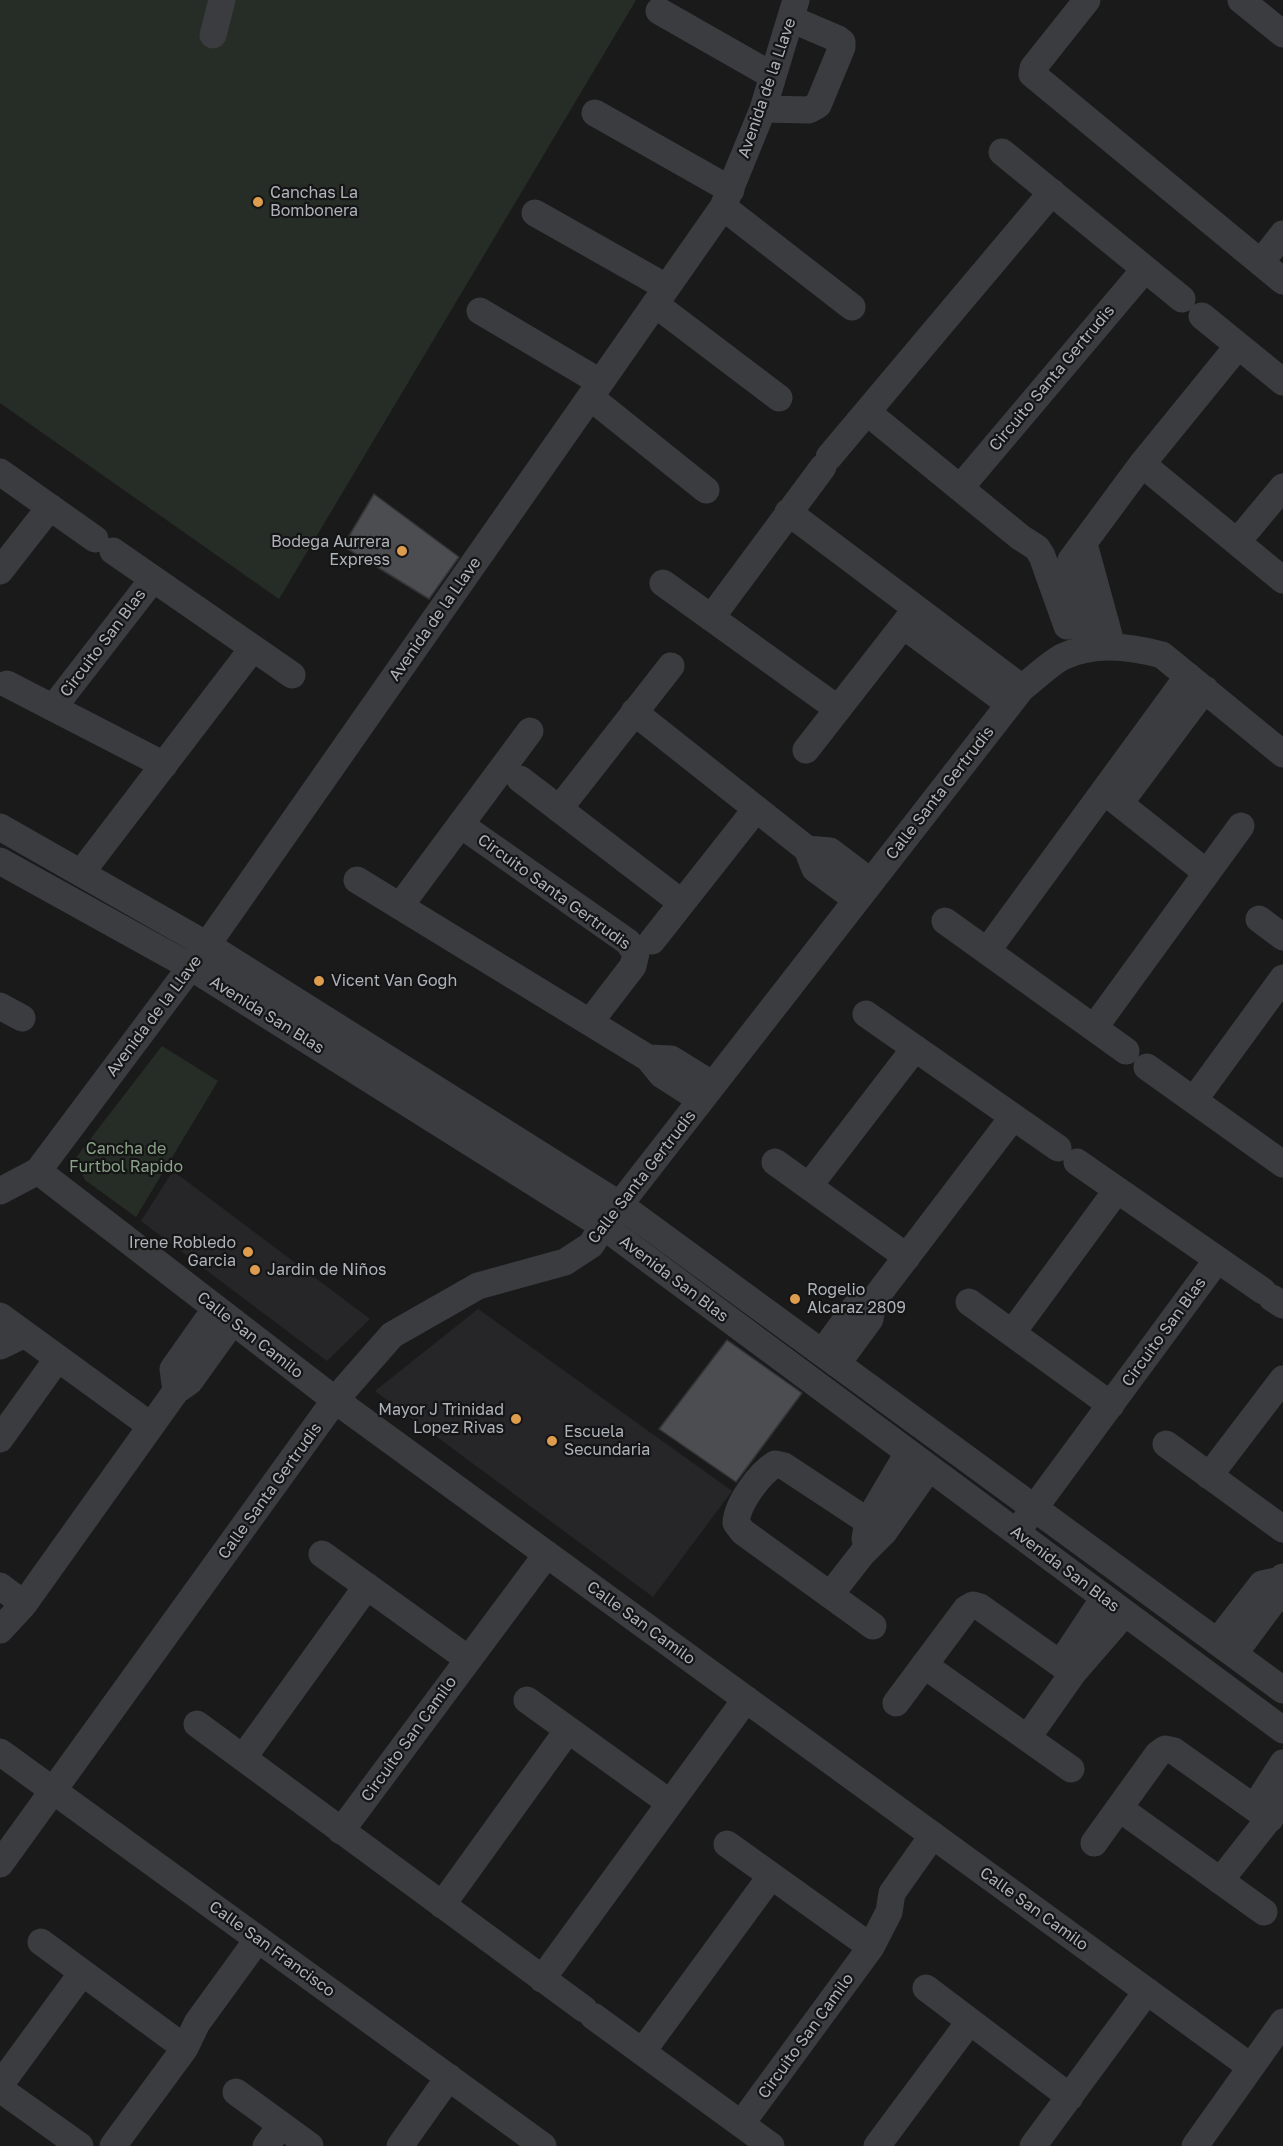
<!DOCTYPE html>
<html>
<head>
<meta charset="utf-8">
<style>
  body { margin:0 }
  canvas { display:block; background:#1a1a1b }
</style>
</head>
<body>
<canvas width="1283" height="2146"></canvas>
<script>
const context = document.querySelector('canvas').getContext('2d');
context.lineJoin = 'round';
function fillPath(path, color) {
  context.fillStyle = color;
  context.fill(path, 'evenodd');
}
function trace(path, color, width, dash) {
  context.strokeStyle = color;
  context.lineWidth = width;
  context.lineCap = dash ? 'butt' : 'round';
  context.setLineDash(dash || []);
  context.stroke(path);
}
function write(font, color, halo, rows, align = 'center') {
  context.font = font + ' "Golos Text",sans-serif';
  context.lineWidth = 4.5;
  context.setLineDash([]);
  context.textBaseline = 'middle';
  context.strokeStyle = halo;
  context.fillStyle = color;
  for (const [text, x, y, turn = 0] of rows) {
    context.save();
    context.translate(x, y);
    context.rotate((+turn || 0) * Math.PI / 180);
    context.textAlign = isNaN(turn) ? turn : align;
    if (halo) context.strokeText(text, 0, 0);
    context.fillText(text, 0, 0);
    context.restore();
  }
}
const built = new Path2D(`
  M173,1171L370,1319L327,1361L141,1221Z
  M478,1309L732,1491L653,1597L375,1391Z`);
const green = new Path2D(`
  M0,0H636L279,599L0,403Z
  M162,1046L218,1081L136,1217L85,1180L75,1159Z`);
const building = new Path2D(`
  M374,494L459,557L429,599L343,546Z
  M727,1340L802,1393L736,1482L659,1429Z`);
const minor = new Path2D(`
  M1087,0L1033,68L1032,74L1283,281
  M1241,0L1283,34
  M659,11L773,76
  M213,35L222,0
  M763,109L809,110L818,105L842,47V42L838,39L791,19
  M595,113L731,190
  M1002,152L1182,299
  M723,207L852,307
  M535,213L666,287
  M1261,262L1283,234
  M655,304L779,398
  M480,311L600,382
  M1202,316L1283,382
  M590,397L706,490
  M867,412L1020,537L1037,548L1042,556L1067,626
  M829,457L1052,192
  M1142,464L1283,580
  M0,472L95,539
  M960,488L1145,269
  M788,512L1022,688
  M1237,542L1283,487
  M1084,544L1112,646
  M113,551L292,675
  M0,571L50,507
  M663,583L838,709
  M711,618L823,467
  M904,626L1009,704
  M1088,649L1069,569L1071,560L1142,464L1238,346
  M7,684L164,765
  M53,708L153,579
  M634,712L807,849L815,869L857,900
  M806,750L916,609
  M520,779L682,903
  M1105,792L1207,873
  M1120,803L1205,689
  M559,809L671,666
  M461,825L628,942L636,953L633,966L590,1022
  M0,827L207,945L620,1205L1283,1690
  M807,849L830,851L871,882
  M0,861L191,967L603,1226L1283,1730
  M81,873L253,648
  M357,880L648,1058L662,1075L701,1100
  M400,906L530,731
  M1259,919L1283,937
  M945,921L1126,1051
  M652,941L756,809
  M987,951L1188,676
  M0,1006L22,1018
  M866,1014L1058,1148
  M1094,1028L1241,826
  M648,1058L671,1059L713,1085
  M1147,1067L1283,1164
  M1194,1100L1283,978
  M775,1162L907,1257
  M1077,1162L1263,1291
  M38,1171L335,1400L1251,2067
  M809,1186L915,1048
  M0,1191L38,1171L207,945L723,207L763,109L796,0
  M1272,1298L1283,1305
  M969,1302L1111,1405
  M0,1316L151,1426
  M1012,1333L1117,1190
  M0,1346L25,1334
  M822,1353L855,1307L869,1303
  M837,1364L870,1319L873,1301L1013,1117
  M176,1391L173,1369L216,1308
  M0,1439L58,1358
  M1166,1444L1283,1529
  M1209,1476L1283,1379
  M1024,1522L1217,1260
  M865,1539L868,1521L908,1453
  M322,1554L468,1659
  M0,1586L24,1604
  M830,1595L862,1554L884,1532L929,1468
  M873,1626L743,1532L736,1523C737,1504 759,1474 775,1464L784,1466L884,1532
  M0,1630L24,1604L176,1391L190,1381L233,1321
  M1217,1642L1262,1584L1281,1580
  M1234,1654L1275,1599L1283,1577
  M1061,1663L1104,1598
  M924,1665L1071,1769
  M527,1700L670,1803
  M896,1703L966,1609L973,1605L980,1607L1073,1673
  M197,1724L584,2009
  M1028,1737L1073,1673L1125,1613
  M0,1752L543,2146
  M243,1758L367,1586
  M1119,1808L1264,1912
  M1254,1808L1283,1763
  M341,1831L547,1554
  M1094,1843L1158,1754L1165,1749L1174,1751L1270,1819
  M727,1844L871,1947
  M0,1864L335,1400L392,1335L478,1286L565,1262L591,1245L603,1226L1022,688C1035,678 1048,665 1062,657C1093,642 1130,646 1162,655L1283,754
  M1220,1881L1283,1801
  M442,1905L568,1730
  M41,1942L185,2048
  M542,1979L746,1699
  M926,1988L1070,2097
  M593,2016L771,2146
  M642,2052L771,1876
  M0,2085L82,1973
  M0,2089L80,2146
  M236,2092L310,2146
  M741,2124L871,1947L889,1912L892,1893L933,1835
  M113,2146L185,2048L197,2023L258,1939
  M266,2146L281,2125
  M400,2146L449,2077
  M877,2146L970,2021
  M1033,2146L1147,1991
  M1195,2146L1283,2022`);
const markers = [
  [258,202,6,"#de9c4f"],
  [402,551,6,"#de9c4f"],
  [319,981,6,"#de9c4f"],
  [248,1252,6,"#de9c4f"],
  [255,1270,6,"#de9c4f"],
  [795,1299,6,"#de9c4f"],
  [516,1419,6,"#de9c4f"],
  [552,1441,6,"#de9c4f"]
];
const streetNames = [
  ["Avenida de la Llave",767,88,-71],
  ["Circuito Santa Gertrudis",1052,378,-50],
  ["Avenida de la Llave",435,619,-55],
  ["Circuito San Blas",103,643,-53],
  ["Calle Santa Gertrudis",940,793,-52],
  ["Circuito Santa Gertrudis",554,892,36],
  ["Avenida San Blas",267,1015,32],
  ["Avenida de la Llave",154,1016,-53],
  ["Calle Santa Gertrudis",642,1177,-52],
  ["Avenida San Blas",674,1279,37],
  ["Circuito San Blas",1164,1332,-54],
  ["Calle San Camilo",250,1335,38],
  ["Calle Santa Gertrudis",270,1491,-54],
  ["Avenida San Blas",1065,1569,37],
  ["Calle San Camilo",641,1623,36],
  ["Circuito San Camilo",409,1739,-54],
  ["Calle San Camilo",1034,1909,36],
  ["Calle San Francisco",272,1949,36],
  ["Circuito San Camilo",806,2036,-54]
];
const poiNames = [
  ["Canchas La",270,193],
  ["Bombonera",270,211],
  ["Bodega Aurrera",390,542,"right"],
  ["Express",390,560,"right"],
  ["Vicent Van Gogh",331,981],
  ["Irene Robledo",236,1243,"right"],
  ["Garcia",236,1261,"right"],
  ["Jardin de Niños",267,1270],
  ["Rogelio",807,1290],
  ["Alcaraz 2809",807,1308],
  ["Mayor J Trinidad",504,1410,"right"],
  ["Lopez Rivas",504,1428,"right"],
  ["Escuela",564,1432],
  ["Secundaria",564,1450]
];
const parkNames = [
  ["Cancha de",126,1149],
  ["Furtbol Rapido",126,1167]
];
fillPath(built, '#262628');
fillPath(green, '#262d26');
fillPath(building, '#4c4d50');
trace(building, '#343437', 1.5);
trace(minor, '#3b3c40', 27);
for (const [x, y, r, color] of markers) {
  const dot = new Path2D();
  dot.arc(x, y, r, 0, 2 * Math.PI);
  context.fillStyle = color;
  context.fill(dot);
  trace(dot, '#151516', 2);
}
write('16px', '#aeb3b9', '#151516', streetNames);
write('16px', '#aeb3b9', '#151516', poiNames, 'left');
write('16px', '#89a287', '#151516', parkNames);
</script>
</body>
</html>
